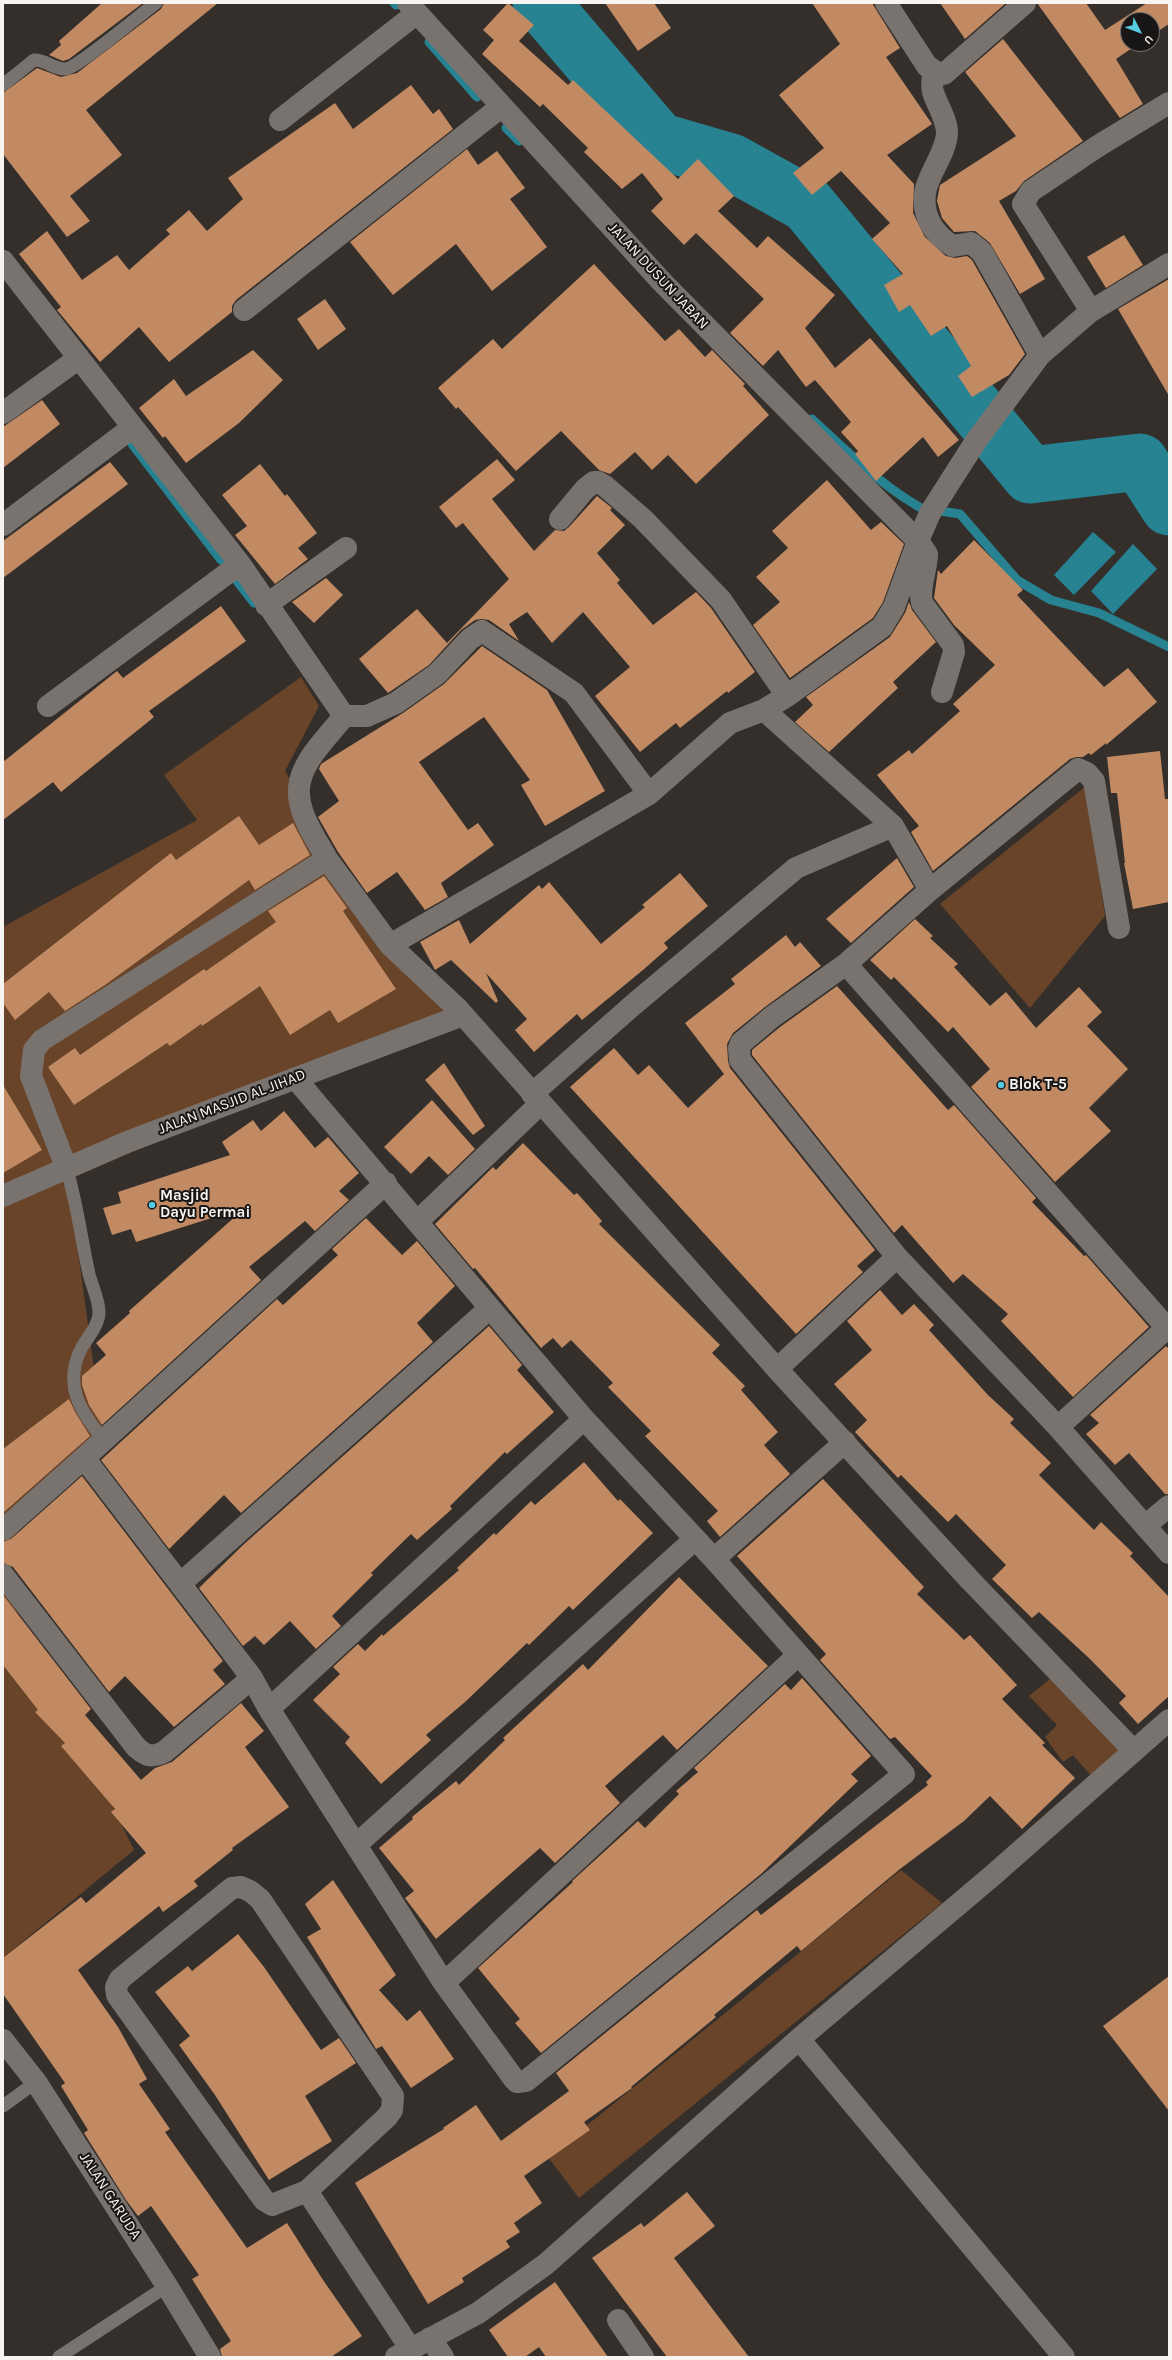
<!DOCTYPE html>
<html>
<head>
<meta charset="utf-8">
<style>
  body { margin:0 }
  #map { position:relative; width:1172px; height:2360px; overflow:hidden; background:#342f2b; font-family:Karla,sans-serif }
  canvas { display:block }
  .frame { position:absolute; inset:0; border:4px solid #f7f4f1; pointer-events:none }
  .north { position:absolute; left:1120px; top:12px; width:40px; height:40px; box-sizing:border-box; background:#191716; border:1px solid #726f6e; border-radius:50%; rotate:132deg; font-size:11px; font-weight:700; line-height:16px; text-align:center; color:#f7f4f1 }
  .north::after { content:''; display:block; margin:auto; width:14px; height:18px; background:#55cae0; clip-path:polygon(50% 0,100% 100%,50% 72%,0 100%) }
</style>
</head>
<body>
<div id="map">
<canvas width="1172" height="2360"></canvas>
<div class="frame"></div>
<div class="north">U</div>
</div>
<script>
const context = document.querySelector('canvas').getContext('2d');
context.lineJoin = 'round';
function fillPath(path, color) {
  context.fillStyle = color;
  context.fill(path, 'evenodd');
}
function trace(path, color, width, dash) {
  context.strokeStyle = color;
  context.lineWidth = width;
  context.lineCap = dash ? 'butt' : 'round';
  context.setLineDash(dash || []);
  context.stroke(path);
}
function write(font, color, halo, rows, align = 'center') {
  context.font = font + ' Karla,sans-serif';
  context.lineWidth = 4;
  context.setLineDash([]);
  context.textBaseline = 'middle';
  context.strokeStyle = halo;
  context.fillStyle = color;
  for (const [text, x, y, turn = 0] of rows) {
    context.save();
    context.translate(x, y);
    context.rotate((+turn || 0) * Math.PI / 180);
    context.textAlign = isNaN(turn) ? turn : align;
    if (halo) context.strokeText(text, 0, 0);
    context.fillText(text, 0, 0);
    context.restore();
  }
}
const green = new Path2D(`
  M301,677L319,706L285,771L390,945L455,1012L68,1180L104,1440L3,1548V927L197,820L164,775Z
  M1086,786L1105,916L1030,1008L940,904Z
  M3,1584L134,1850L3,1958Z
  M1051,1678L1126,1751L1093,1778L1073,1755L1063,1762L1045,1737L1057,1725L1029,1696Z
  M901,1870L942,1903L579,2198L548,2157Z`);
const water = new Path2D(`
  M1093,532L1116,552L1074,595L1054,575Z
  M1133,544L1157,569L1113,614L1091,591Z`);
const stream = new Path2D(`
  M394,3L396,5
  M429,42L477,97
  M506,128L519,141
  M812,419C849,453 885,490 930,513L940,511L960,514L1017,580L1051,600L1099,613L1169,647
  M132,444L221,560
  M237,581L254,603`);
const river = new Path2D(`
  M541,3L659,141L731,162L807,204L1030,475L1140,462L1169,507`);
const building = new Path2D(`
  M102,3H143L69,59L63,61L49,55L61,45L59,41Z
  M164,3H218L86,110L122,155L70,196L90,221L67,237L3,154V93L37,68L61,77L77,73L161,9Z
  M508,3L534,25L519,41L568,85L573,80L678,179L698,159L734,196L718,211L757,248L768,236L835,295L805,328L835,368L870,338L959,440L938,457L923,437L876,481L855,454L858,451L841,432L851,422L815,380L806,387L778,350L763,366L730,333L764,299L696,233L684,245L651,211L663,199L642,173L622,189L584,152L588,148L543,104L540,107L482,54L494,40L483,30Z
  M605,3H654L671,28L638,51Z
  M812,3H872L900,48L886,57L932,124L887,155L914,184L913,213L925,237L946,256L955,258L967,256L972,260L1025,354L1009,375L972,397L958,376L971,366L947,326L931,336L910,305L899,312L884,285L903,274L872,239L890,223L841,171L812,195L793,173L824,148L779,95L840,44Z
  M940,3H1006L965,39Z
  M1037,3H1086L1105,30L1147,3H1169V24L1152,35V20H1128V44H1138L1116,59L1143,104L1120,118Z
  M1003,39L1083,141L1024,181L1016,191L999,201L1045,279L1020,294L990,243L975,231L954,232L942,218L937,201L940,185L1016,136L965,72Z
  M411,85L433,114L439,109L453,129L236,300L232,306V312L169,362L139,327L100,362L57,310L61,307L19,254L47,231L82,280L117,255L129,270L170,234L166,230L189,210L207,231L243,199L228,178L335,103L353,129Z
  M467,149L478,165L497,151L525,188L510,199L547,247L492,291L456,244L393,295L350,242Z
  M1124,235L1143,265L1106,288L1087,257Z
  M594,264L665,341L679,329L705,357L712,350L745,384L743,386L769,415L696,484L668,455L652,470L635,452L610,474L599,470L561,431L516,471L458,407L456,409L438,388L493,339L502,349Z
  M1169,279V396L1118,309Z
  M325,299L346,329L318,350L297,319Z
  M253,350L283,380L239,423L186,463L165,436L163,438L139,408L174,379L186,396Z
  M42,400L60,424L3,468V427Z
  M497,459L515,480L492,499L534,551L555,530L564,531L569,527L597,496L612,508L610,510L625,525L597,553L620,580L617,583L653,625L696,592L711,608L755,672L728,693L727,691L680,728L676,723L640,752L595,696L630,667L583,612L552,643L527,612L509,624L519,641L489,620L482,619L475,620L461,630L429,665L388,693L359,659L417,609L447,643L509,579L463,523L456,528L439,507Z
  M110,462L128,484L3,578V541Z
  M260,464L285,496L287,494L317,533L298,548L308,559L275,584L235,535L247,526L222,495Z
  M827,480L871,530L881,522L904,544L883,602L873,618L790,678L753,625L780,602L756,577L788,548L772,531Z
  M974,540L1023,590L1017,595L1104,687L1128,668L1157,702L1106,745V743L1091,755L1089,753L1083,757H1076L1070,759L933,871L911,832L919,826L877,775L909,750L912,754L960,711L953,704L995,665L954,625L934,598L938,570L941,574Z
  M326,578L343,595L314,623L292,602Z
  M909,602L912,610L936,642L893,682L898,688L829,752L795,722L813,705L806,697L890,637L905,613Z
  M221,606L246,641L149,711L154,717L61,792L53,782L3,820V762L117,671L123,678Z
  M482,646L547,690L605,791L545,826L521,785L530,780L484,717L419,762L468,830L478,823L494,845L441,883L448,897L425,910L397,872L367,893L338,852L318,817L339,801L319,769L321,764L403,713L444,684Z
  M1160,751L1165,799H1169V902L1133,909L1124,863H1125L1117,793H1111L1107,757Z
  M239,816L259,845L293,823L310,855L255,890L249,880L105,985L65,1011L49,992L15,1020L3,1003V984L171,853L176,860Z
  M897,858L914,887L851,943L826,919Z
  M680,873L708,906L664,943L668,948L643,970L582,1020L577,1014L534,1052L515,1030L527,1019L486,973L498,1001L496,1003L451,960L435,970L420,942L459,920L470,944L539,885L542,889L549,882L601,944L645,907L642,905Z
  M324,876L347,908L343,911L396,989L338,1023L330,1010L290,1035L260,986L202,1026L201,1024L170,1046L167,1043L74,1105L48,1067L75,1048L80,1055L204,969L206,971L276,922L268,911Z
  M915,919L933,936L930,938L958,964L954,967L990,1006L1006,992L1036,1028L1079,987L1102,1012L1087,1026L1128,1069L1089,1108L1111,1131L1055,1182L971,1087L990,1069L953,1027L948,1032L894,977L891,980L870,960Z
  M786,935L795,947L800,942L821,966L765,1007L733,1033L727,1044L728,1061L730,1068L875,1250L857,1266L863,1272L796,1334L570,1087L614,1048L638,1075L649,1065L688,1108L724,1074L685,1023L735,984L731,979Z
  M837,986L948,1110L954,1105L1036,1198L1032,1202L1084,1256L1086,1255L1149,1327L1073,1397L1001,1321L1008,1314L963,1274L953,1283L902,1225L894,1233L752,1055V1050L780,1027Z
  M444,1063L485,1126L473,1135L425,1080Z
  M3,1085L42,1150L3,1173Z
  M432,1100L475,1149L448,1175L429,1156L411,1174L384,1147Z
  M284,1111L315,1148L328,1137L359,1173L339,1191L349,1200L315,1231L305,1221L249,1267L261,1280L102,1425L89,1405L82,1385V1376L106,1355L96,1343L130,1313L129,1311L246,1207L136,1242L131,1229L112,1235L103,1208L121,1203L118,1192L230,1155L222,1142L253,1120L261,1131Z
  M523,1143L574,1195L577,1193L602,1221L599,1224L720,1345L712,1353L745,1386L741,1390L778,1432L764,1445L790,1474L720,1537L707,1521L718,1511L645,1436L651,1431L608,1387L613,1383L571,1340L562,1348L553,1338L541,1348L475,1268L473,1269L435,1224L493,1167L496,1170Z
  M366,1218L402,1255L417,1241L455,1286L417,1323L433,1342L241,1513L224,1495L169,1549L101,1460L277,1299L283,1305L338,1255L332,1249Z
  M880,1290L902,1315L914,1304L934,1325L929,1330L988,1395L1014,1419L1010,1423L1051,1463L1039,1475L1094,1530L1101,1522L1133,1553L1130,1556L1169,1597V1696L1138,1724L1119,1703L1126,1696L1090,1659L1039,1612L1032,1618L992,1579L1006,1565L956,1514L948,1522L901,1475L898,1478L855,1432L867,1420L834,1384L872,1350L847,1321Z
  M489,1326L522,1365L517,1370L554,1412L507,1454L505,1452L450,1506L452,1509L417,1540L411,1534L371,1573L373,1575L332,1616L341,1626L316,1649L290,1621L264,1645L255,1636L243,1646L199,1588L243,1545Z
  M1166,1346L1169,1349V1494H1165L1129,1453L1115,1465L1086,1434L1099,1423L1090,1415Z
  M69,1399L75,1412L90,1436L3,1513V1449Z
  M584,1462L618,1501L620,1499L653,1533L573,1610L569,1606L529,1645L527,1643L465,1702L426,1735L431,1740L381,1784L345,1743L350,1737L313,1700L340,1674L333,1667L358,1644L365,1651L382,1634L383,1636L459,1570L457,1568L494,1533L496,1535L531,1501L535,1505Z
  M82,1476L223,1661L213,1670L225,1684L174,1727L125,1676L109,1692L13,1567L3,1563V1542L11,1539Z
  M823,1479L924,1587L917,1594L964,1640L970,1635L1017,1685L1002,1699L1045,1743L1042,1745L1075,1778L1022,1829L990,1796L964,1821L900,1869L801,1951L797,1946L714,2015L716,2017L631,2087L632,2088L584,2122L590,2130L524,2176L542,2203L514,2223L520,2232L506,2241L510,2247L462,2278L464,2282L428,2304L355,2183L444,2129L443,2128L476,2105L501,2141L569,2091L556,2073L757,1910L761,1915L928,1785L926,1782L932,1776L895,1737L890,1739L820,1660L826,1654L737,1556Z
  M679,1577L768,1666L677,1750L663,1735L605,1786L620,1803L555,1863L540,1848L436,1939L405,1898L414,1891L379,1848L413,1819L412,1817L456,1781L459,1785L505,1740L503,1738L583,1664L588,1670Z
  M3,1595L91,1709L85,1715L141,1780L155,1768L172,1762L241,1703L264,1731L245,1747L289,1807L232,1848L233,1850L194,1881L198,1886L163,1912L159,1906L78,1970L118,2027L147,2079L139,2084L170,2129L165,2132L247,2248L287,2223L323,2280L362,2336L331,2357H222L220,2349L231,2341L192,2279L199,2275L151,2206L138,2216L126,2200L84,2133L88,2130L61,2086L65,2083L3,1994V1958L81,1897L86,1903L146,1853L111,1812L115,1809L61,1746L65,1743L35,1712L38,1710L3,1665Z
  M802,1678L871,1756L851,1774L858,1781L761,1874L541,2053L515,2023L520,2019L478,1968L573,1882L572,1881L638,1821L645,1828L679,1794L676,1791L698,1772L694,1768L785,1684L791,1690Z
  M333,1880L396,1975L379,1990L407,2021L420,2010L454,2059L411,2088L382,2046L376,2049L307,1937L321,1929L305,1904Z
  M238,1934L264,1967L321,2050L339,2038L356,2063L305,2096L332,2141L269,2180L215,2095L179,2045L190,2036L155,1992L188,1966L192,1971Z
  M1169,1976V2111L1103,2026Z
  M687,2192L715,2226L674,2258L749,2357H667L592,2258L641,2223L644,2227Z
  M555,2282L608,2357H546L539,2347L525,2357H508L489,2330Z`);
const service = new Path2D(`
  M3,85L34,60C45,59 54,70 66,69C78,67 141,14 156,3
  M66,1167C77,1202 81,1238 89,1274C92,1286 99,1300 99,1312C99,1325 88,1337 82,1347C62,1384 81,1413 104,1440
  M3,2106L36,2082
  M59,2357L167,2286`);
const minor = new Path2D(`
  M408,3L662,282L918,541L927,554C927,570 918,588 922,603L953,645L954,652L942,692
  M886,3L927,66L939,74H944L1025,3
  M933,71C933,78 931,86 933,92C937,105 947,119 947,133C946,154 927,175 925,193C922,216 934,235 953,246L971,243L982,252L1040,355
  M280,120L417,13
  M3,261L240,564L344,716C328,737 301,761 299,788C297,813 316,839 327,859
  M244,310L502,106
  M1091,311L1023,204L1031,191L1098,146L1169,103
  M3,413L79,358
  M560,519L585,489L594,482H598L605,486L643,519L721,600L787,696
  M3,525L133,427
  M266,605L346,548
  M48,706L240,564
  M764,710L787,696L882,627L894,607L918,541L930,513L976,441L1040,355L1091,311L1169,264
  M344,716H367L396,703L437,674L470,639L482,631L574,693L649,794
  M930,890L1078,769L1087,773L1094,781L1119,928
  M390,945L649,794L730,723L764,710L893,826L930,890L846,964L772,1017L741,1043L739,1048L740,1060L897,1257L1058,1427L1169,1553
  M846,964L1167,1328
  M295,1078L584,1419L714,1559L904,1774L526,2081L517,2082L514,2079L444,1983L269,1709L252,1678L84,1458L386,1183
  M532,1094L633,1005L796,868L893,826
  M66,1167L31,1076L34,1050L42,1040L327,859L390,945L458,1009L777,1369
  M3,1196L127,1142L463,1015
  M418,1221L541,1103
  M897,1257L777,1369L970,1580L1133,1750
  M1058,1427L1169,1326
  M1145,1526L1169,1506
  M3,1530L84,1458
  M714,1559L845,1442
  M3,1575L136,1747C146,1756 151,1758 164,1752L252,1678
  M180,1584L490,1308
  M269,1709L584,1419
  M356,1845L695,1539
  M241,1887L250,1891L260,1899L393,2096L392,2110L387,2117L307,2191L272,2205L264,2200L117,1995L116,1987L120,1979L232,1888Z
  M444,1983L798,1655
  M799,2039L1064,2357
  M3,2040L36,2082L167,2286L210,2357
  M307,2191L410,2348
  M618,2320L643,2357
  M430,2338L443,2357
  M396,2357L478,2313L546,2264L799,2039L992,1876L1169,1720`);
const markers = [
  [1001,1085,4,"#55cae0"],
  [152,1205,4,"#55cae0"]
];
const streetNames = [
  ["JALAN DUSUN JABAN",658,276,47],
  ["JALAN MASJID AL JIHAD",232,1102,-21],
  ["JALAN GARUDA",110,2196,57]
];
const poiNames = [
  ["Blok T-5",1009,1085],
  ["Masjid",160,1196],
  ["Dayu Permai",160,1213]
];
fillPath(green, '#694429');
fillPath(water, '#278292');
trace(stream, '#278292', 9);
trace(river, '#278292', 57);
fillPath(building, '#c18a63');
trace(service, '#79736f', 13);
trace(minor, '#79736f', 22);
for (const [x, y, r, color] of markers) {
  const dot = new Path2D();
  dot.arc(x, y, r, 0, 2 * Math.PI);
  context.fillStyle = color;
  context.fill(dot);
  trace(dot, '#191716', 1.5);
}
write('15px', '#f7f4f1', '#191716', streetNames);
write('bold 15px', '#f7f4f1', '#191716', poiNames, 'left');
</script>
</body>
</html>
